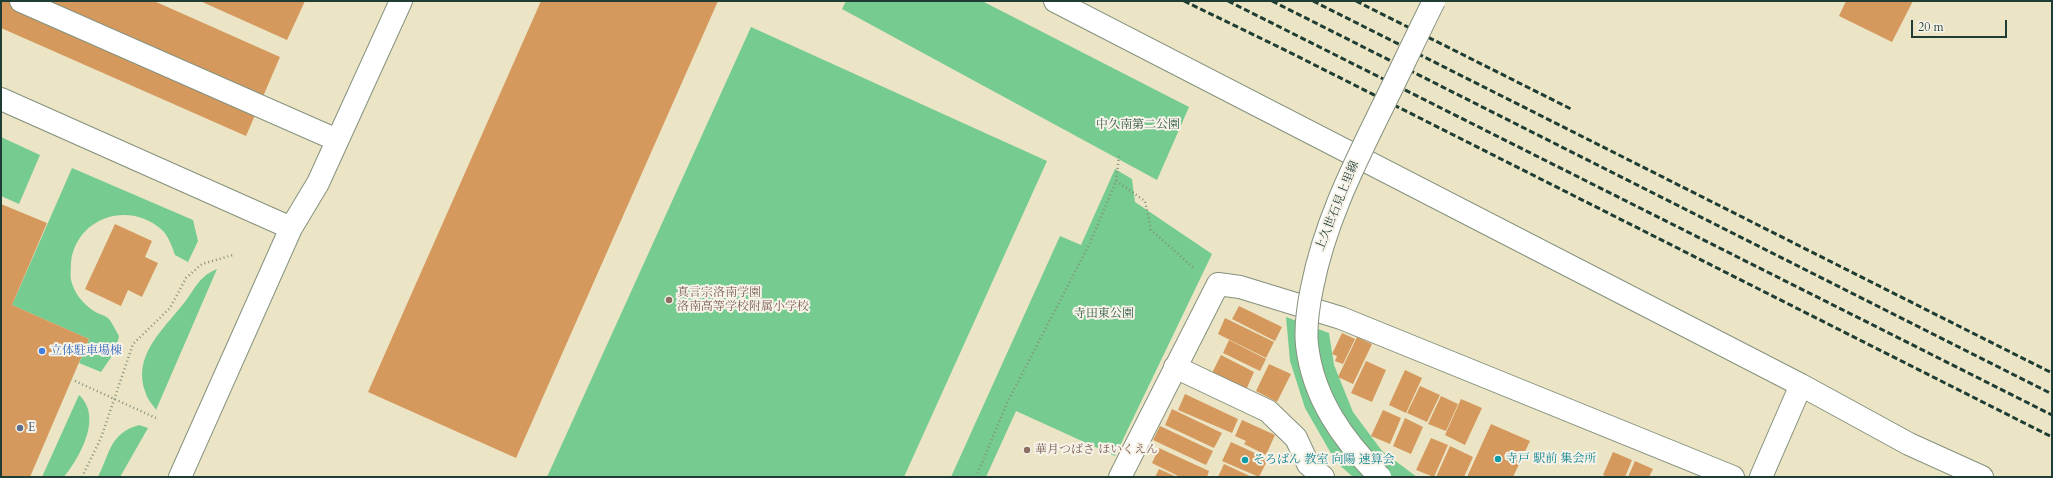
<!DOCTYPE html>
<html>
<head>
<meta charset="utf-8">
<style>
  body { margin:0 }
  #map { position:relative; width:2053px; height:478px; overflow:hidden; background:#ebe5c6; font-family:Cardo,serif }
  canvas { display:block }
  .frame { position:absolute; inset:0; border:2px solid #1f3d34; pointer-events:none }
  .scale { position:absolute; left:1911px; top:20px; width:96px; height:18px; box-sizing:border-box; border:2px solid #1f3d34; border-top:0; padding-left:5px; font-size:12px; line-height:14px; white-space:nowrap; color:#1f3d34; -webkit-text-stroke:3px #f7f3e8; paint-order:stroke }
</style>
</head>
<body>
<div id="map">
<canvas width="2053" height="478"></canvas>
<div class="frame"></div>
<div class="scale">20 m</div>
</div>
<script>
const context = document.querySelector('canvas').getContext('2d');
context.lineJoin = 'round';
function fillPath(path, color) {
  context.fillStyle = color;
  context.fill(path, 'evenodd');
}
function trace(path, color, width, dash) {
  context.strokeStyle = color;
  context.lineWidth = width;
  context.lineCap = dash ? 'butt' : 'round';
  context.setLineDash(dash || []);
  context.stroke(path);
}
function write(font, color, halo, rows, align = 'center') {
  context.font = font + ' Cardo,"Noto Serif JP",serif';
  context.lineWidth = 4;
  context.setLineDash([]);
  context.textBaseline = 'middle';
  context.strokeStyle = halo;
  context.fillStyle = color;
  for (const [text, x, y, turn = 0] of rows) {
    context.save();
    context.translate(x, y);
    context.rotate((+turn || 0) * Math.PI / 180);
    context.textAlign = isNaN(turn) ? turn : align;
    if (halo) context.strokeText(text, 0, 0);
    context.fillText(text, 0, 0);
    context.restore();
  }
}
const green = new Path2D(`
  M846,1H982L1189,107L1157,180L842,9Z
  M751,27L1047,161L904,477H547Z
  M1,137L40,155L19,204L1,196Z
  M72,168L193,220L198,241L188,262L175,255C172,246 168,235 161,229C128,200 76,218 71,262C71,268 70,275 71,280C74,293 83,304 94,311C98,314 104,315 108,318C112,322 116,331 119,336L116,350L101,372L79,363L89,339L12,305Z
  M1115,169L1132,179L1135,202L1212,254L1115,456L1016,411L986,477H951L1060,236L1081,245Z
  M217,269L156,410C153,405 148,400 146,394C131,356 163,330 184,303C196,288 198,277 217,269Z
  M1286,317L1329,333L1334,365L1353,412L1382,451L1417,477H1353L1336,462L1305,408L1290,361Z
  M79,395C103,417 80,457 64,477H42Z
  M139,425L148,428L120,477H98C110,453 110,433 139,425Z`);
const building = new Path2D(`
  M1,1H154L280,57L246,136L1,28Z
  M200,1H305L287,40Z
  M541,1H718L516,458L368,392Z
  M1846,1H1913L1892,42L1839,16Z
  M1,204L47,223L12,305L89,339L30,477H1Z
  M115,224L152,241L145,257L158,263L142,297L128,290L121,306L85,289Z
  M1239,306L1282,327L1275,341L1232,319Z
  M1225,318L1274,342L1266,358L1218,334Z
  M1342,333L1355,339L1343,364L1335,361L1337,356L1332,354Z
  M1357,337L1372,344L1353,384L1338,377Z
  M1229,340L1266,359L1260,371L1223,353Z
  M1221,355L1254,372L1246,390L1212,373Z
  M1366,361L1386,370L1372,402L1351,393Z
  M1269,364L1291,374L1277,402L1256,391Z
  M1405,370L1422,378L1406,413L1389,405Z
  M1420,386L1440,395L1427,422L1407,413Z
  M1185,394L1238,419L1232,433L1178,410Z
  M1441,396L1458,404L1446,431L1428,424Z
  M1461,399L1482,408L1465,445L1445,435Z
  M1172,409L1222,433L1214,448L1165,425Z
  M1383,410L1401,418L1390,444L1371,436Z
  M1405,418L1423,427L1411,454L1393,446Z
  M1242,420L1275,435L1266,455L1244,444L1246,441L1235,436Z
  M1491,424L1530,441L1513,477H1467Z
  M1160,426L1213,451L1206,465L1153,440Z
  M1431,438L1448,445L1434,477L1416,470Z
  M1231,442L1268,459L1259,477L1222,461Z
  M1450,446L1473,457L1464,477H1436Z
  M1159,448L1209,471L1207,477H1180L1152,463Z
  M1613,452L1632,460L1625,477H1607L1603,475Z
  M1635,461L1653,469L1649,477H1628Z
  M1224,464L1252,477H1218Z
  M1159,469L1177,477H1155Z`);
const path = new Path2D(`
  M1116,181L1145,201L1151,230L1195,269
  M75,381L156,418
  M82,477L101,438L133,344L170,308L186,278L202,264L233,255
  M976,477L1008,401L1090,243L1116,181L1119,156`);
const minor = new Path2D(`
  M21,1L337,140
  M1055,1L1801,385L1909,444L1982,477
  M1,99L291,228
  M1175,367L1268,411L1296,438L1308,464L1323,477
  M180,477L291,228L318,183L401,1
  M1120,477L1218,284L1240,287L1341,318L1733,477
  M1761,477L1801,385`);
const rail = new Path2D(`
  M1184,1L1287,51L2052,437
  M1228,1L2052,415
  M1272,1L2052,394
  M1313,1L2052,373
  M1356,1L1573,110`);
const majorBridge = new Path2D(`
  M1380,477C1343,440 1313,398 1307,345C1305,325 1308,307 1312,288C1324,226 1351,171 1378,116C1397,78 1415,39 1434,1`);
const markers = [
  [669,300,4,"#8d6e63"],
  [42,351,4,"#3f7fe0"],
  [20,428,4,"#5c6f8a"],
  [1027,450,4,"#8d6e63"],
  [1498,459,4,"#0f9aa8"],
  [1245,460,4,"#0f9aa8"]
];
const parkNames = [
  ["中久南第二公園",1138,125],
  ["寺田東公園",1104,314]
];
const streetNames = [
  ["上久世石見上里線",1338,206,-68]
];
const educationNames = [
  ["真言宗洛南学園",677,293],
  ["洛南高等学校附属小学校",677,307],
  ["華月つばさ ほいくえん",1035,450]
];
const shopNames = [
  ["立体駐車場棟",50,351]
];
const serviceNames = [
  ["E",28,428]
];
const cultureNames = [
  ["寺戸 駅前 集会所",1506,459],
  ["そろばん 教室 向陽 速算会",1253,460]
];
fillPath(green, '#75cb90');
fillPath(building, '#d5995d');
trace(minor, '#85917d', 24);
trace(path, '#85917d', 2.5, [1, 3]);
trace(minor, '#fff', 22);
trace(rail, '#1f3d34', 3, [6, 3]);
trace(majorBridge, '#85917d', 24, []);
trace(majorBridge, '#fff', 22);
for (const [x, y, r, color] of markers) {
  const dot = new Path2D();
  dot.arc(x, y, r, 0, 2 * Math.PI);
  context.fillStyle = color;
  context.fill(dot);
  trace(dot, '#f7f3e8', 1.5);
}
write('12px', '#305946', '#f7f3e8', parkNames);
write('12px', '#1f3d34', '#f7f3e8', streetNames);
write('12px', '#785e54', '#f7f3e8', educationNames, 'left');
write('12px', '#366cbe', '#f7f3e8', shopNames, 'left');
write('12px', '#4e5e75', '#f7f3e8', serviceNames, 'left');
write('12px', '#0d838f', '#f7f3e8', cultureNames, 'left');
</script>
</body>
</html>
